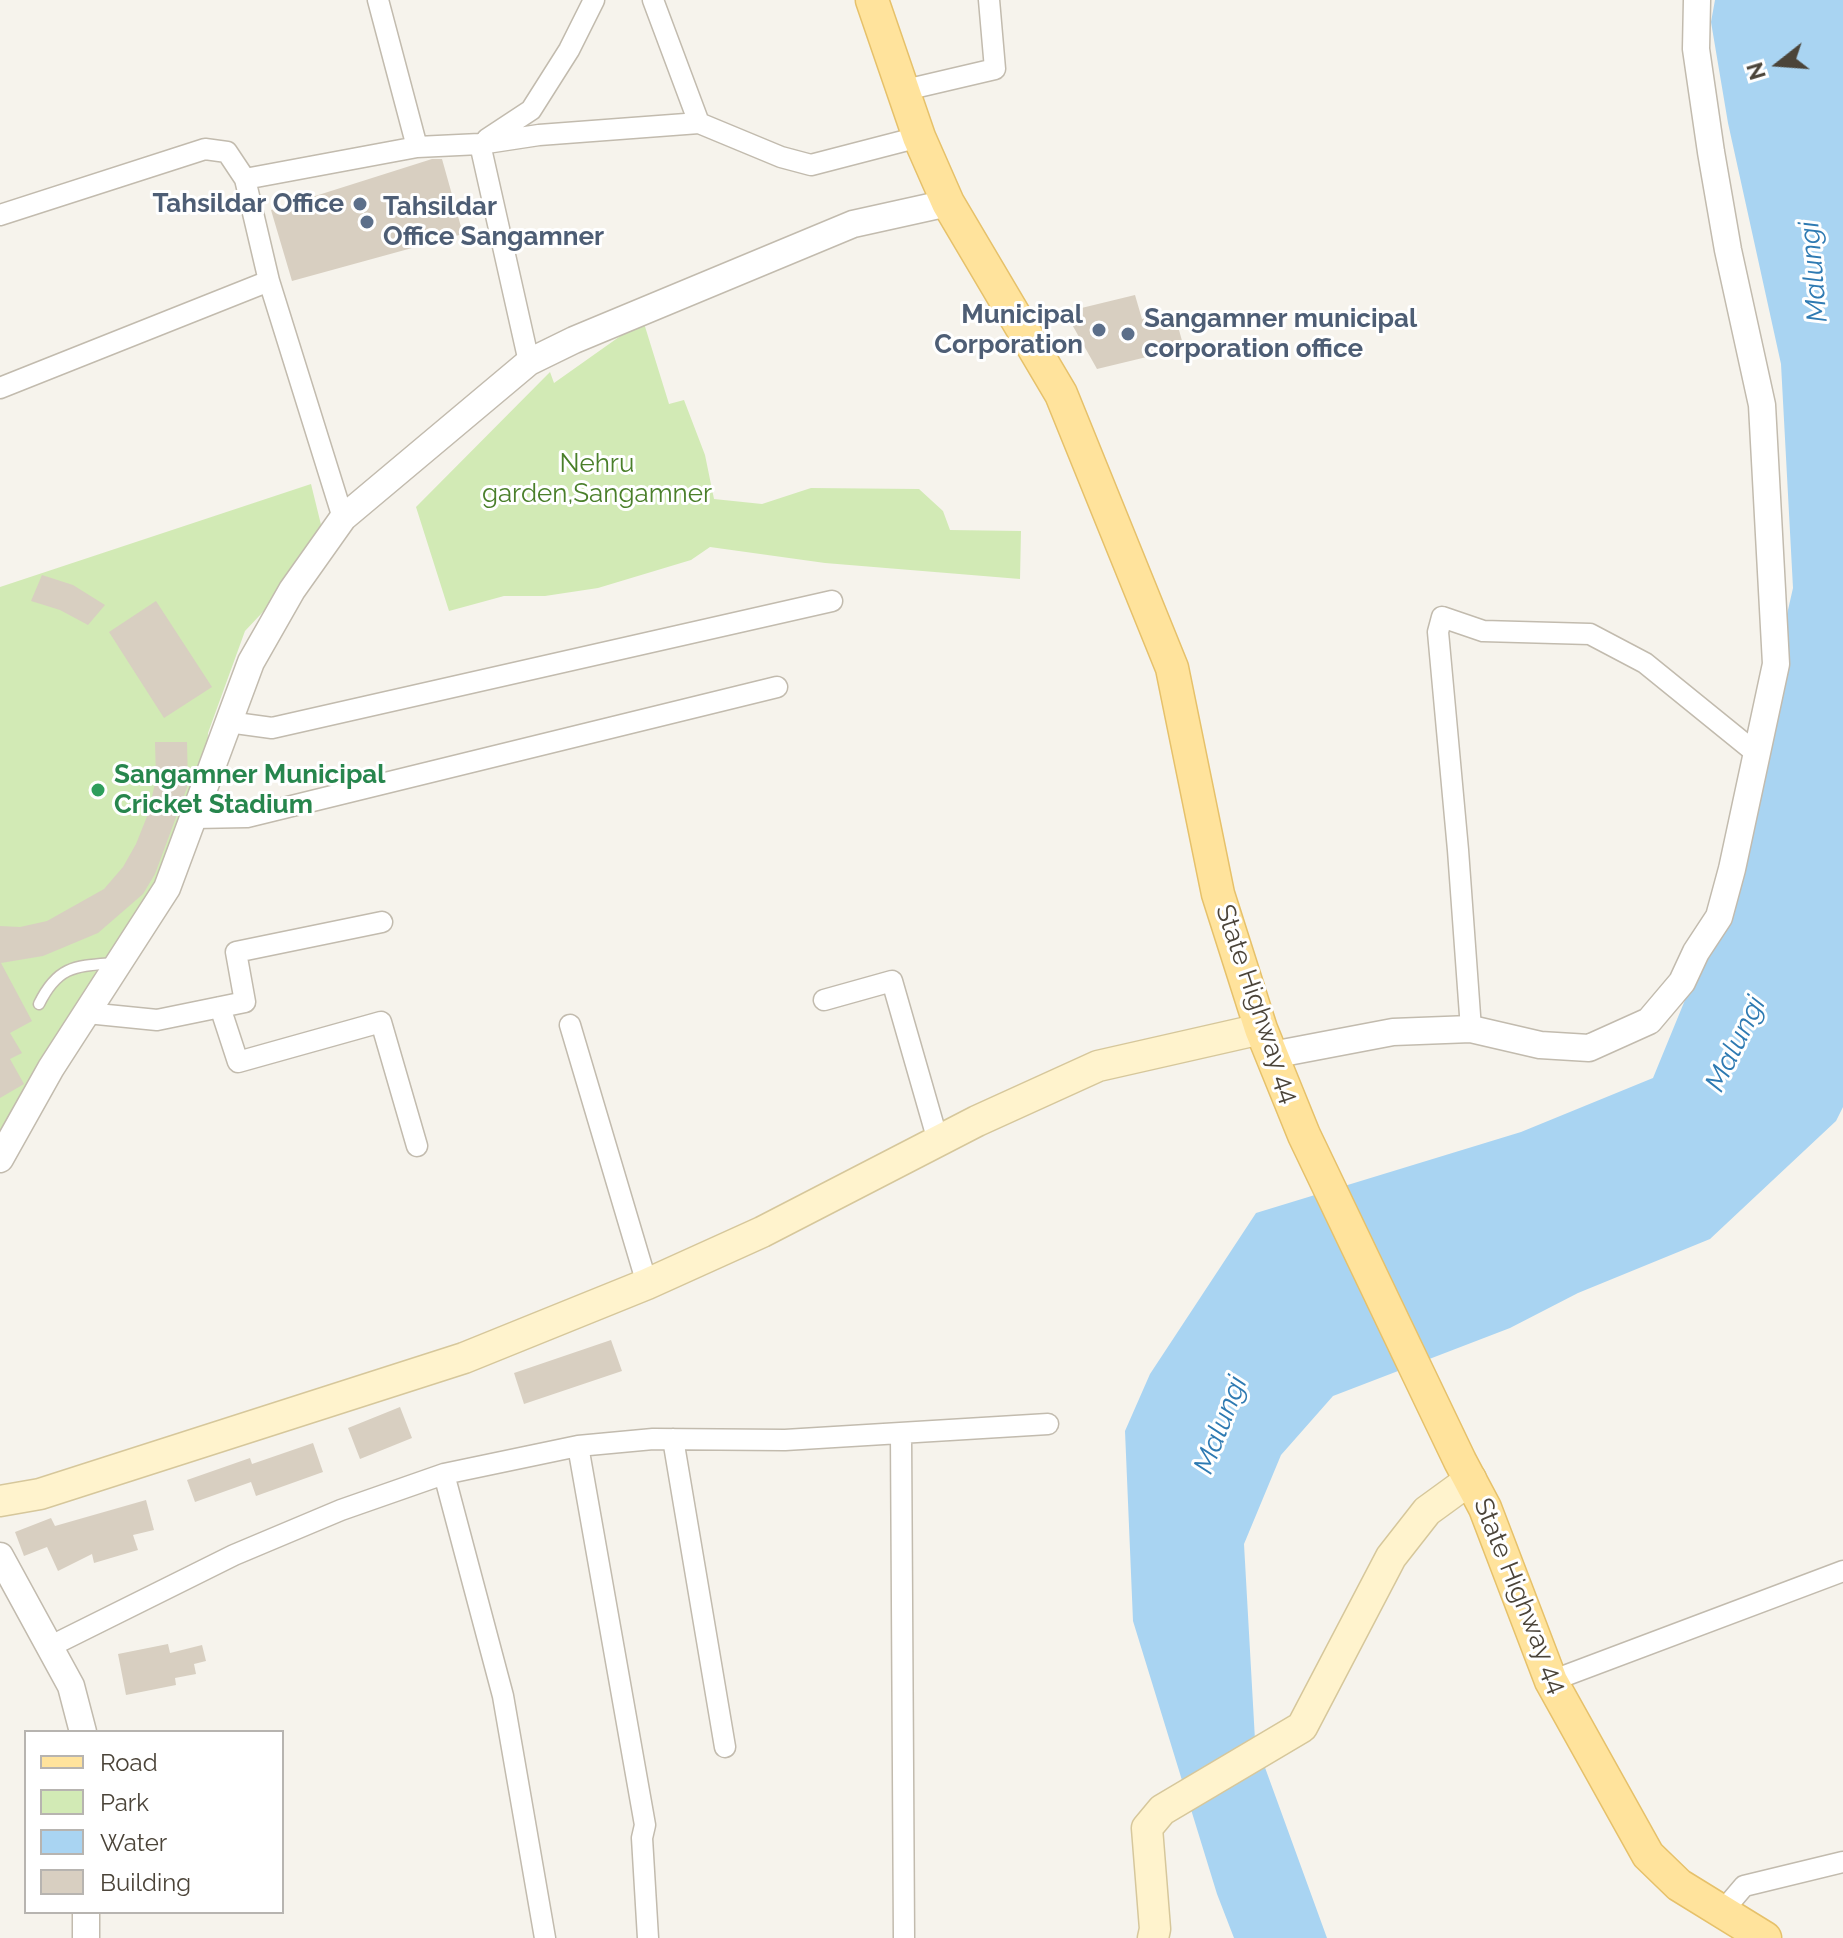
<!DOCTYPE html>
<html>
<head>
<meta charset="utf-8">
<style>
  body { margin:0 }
  #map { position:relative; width:1843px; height:1938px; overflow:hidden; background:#f6f3ec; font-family:Raleway,sans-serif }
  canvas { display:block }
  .legend { position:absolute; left:24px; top:1730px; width:260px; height:184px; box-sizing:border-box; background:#fff; border:2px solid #b7b4b0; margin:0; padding:10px 14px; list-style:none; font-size:24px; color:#4b4439 }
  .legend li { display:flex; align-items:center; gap:16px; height:40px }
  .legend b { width:40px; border:2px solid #b7b4b0 }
  .north { position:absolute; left:1739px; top:24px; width:80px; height:80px; -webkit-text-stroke:6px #fff; paint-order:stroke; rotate:253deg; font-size:22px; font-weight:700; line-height:32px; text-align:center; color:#4b4439 }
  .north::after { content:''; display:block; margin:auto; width:28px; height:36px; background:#4b4439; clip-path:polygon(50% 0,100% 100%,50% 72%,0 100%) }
</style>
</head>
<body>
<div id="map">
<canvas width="1843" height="1938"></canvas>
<ul class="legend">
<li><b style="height:10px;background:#ffe39c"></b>Road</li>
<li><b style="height:22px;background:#d2eab5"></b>Park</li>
<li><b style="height:22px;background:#a9d4f2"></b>Water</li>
<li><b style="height:22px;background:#d8cfc1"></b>Building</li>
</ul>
<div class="north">N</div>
</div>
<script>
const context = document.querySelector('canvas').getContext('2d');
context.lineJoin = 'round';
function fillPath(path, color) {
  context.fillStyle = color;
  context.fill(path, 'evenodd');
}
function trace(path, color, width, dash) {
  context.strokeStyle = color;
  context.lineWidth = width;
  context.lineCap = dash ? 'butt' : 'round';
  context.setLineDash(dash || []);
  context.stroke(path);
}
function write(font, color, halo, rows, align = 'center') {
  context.font = font + ' Raleway,sans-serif';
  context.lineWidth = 6;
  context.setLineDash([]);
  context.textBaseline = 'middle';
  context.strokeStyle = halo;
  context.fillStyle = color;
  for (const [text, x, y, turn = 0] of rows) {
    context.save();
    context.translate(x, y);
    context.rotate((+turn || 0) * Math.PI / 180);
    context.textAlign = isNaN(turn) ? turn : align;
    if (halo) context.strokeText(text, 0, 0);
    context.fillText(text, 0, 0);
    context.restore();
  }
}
const green = new Path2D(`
  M643,320L669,404L684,400L705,455L714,499L762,504L811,488L919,489L943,511L950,530L1021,531L1020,579L825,563L710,547L691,560L598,588L545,596H504L449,611L416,507L550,372L554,383Z
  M311,484L326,545L245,631L208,733L207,754L184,826L141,909L0,1148V587Z`);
const water = new Path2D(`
  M1715,0H1843V1107L1836,1121L1710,1239L1578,1293L1510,1328L1333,1396L1281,1455L1244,1544L1255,1740L1327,1938H1234L1217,1894L1133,1621L1125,1431L1150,1374L1256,1213L1521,1132L1653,1078L1726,900L1760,733L1793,588L1781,364L1728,123L1711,22Z`);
const building = new Path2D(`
  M432,159H442L463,234L292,281L271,210Z
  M1135,295L1142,319L1174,312L1184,348L1097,369L1065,312Z
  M42,575L73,585L105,605L88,625L60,610L31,601Z
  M156,601L212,687L164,718L109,632Z
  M155,742H187L188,785L155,874L143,894L98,933L43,956L1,963L32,1021L10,1033L22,1053L10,1059L24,1084L0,1098V926L20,927L47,921L104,889L123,867L136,844L148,814L156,779Z
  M611,1340L622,1371L524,1404L514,1373Z
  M400,1407L412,1438L360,1459L348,1428Z
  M313,1443L323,1472L256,1496L251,1482L195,1502L187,1480L250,1458L252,1464Z
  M146,1500L154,1530L133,1535L138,1550L94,1563L92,1554L58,1571L47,1547L24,1556L15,1532L51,1518L55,1526Z
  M168,1644L170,1653L202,1645L206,1661L194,1664L196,1674L175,1678L176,1685L126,1695L118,1654Z`);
const service = new Path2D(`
  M39,1004C58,965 76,966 115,963`);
const minor = new Path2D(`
  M378,0L417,147
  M653,0L699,123L781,157L811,165L919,137
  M901,91L995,69L989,0
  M487,139L531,110L569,50L594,0
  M480,144L539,135L699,123
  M0,215L205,149L227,152L245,179
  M0,388L269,281
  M343,518L269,281L245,179L417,147L480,144L529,362
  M228,722L272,728L832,601
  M194,818L247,817L777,687
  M824,1000L892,981L938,1141
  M220,1007L238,1062L381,1022L417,1146
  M87,1013L157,1020L245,1002L236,952L382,922
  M570,1025L647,1284
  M1471,1029L1458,850L1438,632L1442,617L1483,631L1590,634L1645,663L1756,753
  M901,1434L904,1938
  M673,1439L725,1747
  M578,1446L645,1825L642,1838L648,1938
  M444,1474L503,1696L545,1938
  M51,1646L234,1555L341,1510L444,1474L578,1446L653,1439L785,1440L1048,1424
  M1551,1681L1843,1571
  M1721,1913L1744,1886L1843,1862`);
const tertiary = new Path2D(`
  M1272,1055L1393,1032L1471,1029L1540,1045L1589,1048L1649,1021L1682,982L1696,952L1719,917L1732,869L1776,664L1762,405L1728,250L1711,152L1696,49L1697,0
  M0,1159L51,1068L167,888L251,662L292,590L343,518L529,362L574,340L853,224L948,203
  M0,1556L71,1686L83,1732
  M86,1938V1912`);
const secondary = new Path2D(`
  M0,1501L40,1494L464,1358L647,1284L762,1232L977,1121L1098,1066L1261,1029
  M1153,1938L1155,1929L1147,1828L1162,1810L1302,1727L1391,1557L1427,1511L1471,1479`);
const primary = new Path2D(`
  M872,0L919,137L948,203L1061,394L1172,668L1218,894L1261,1029L1304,1135L1460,1461L1485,1508L1551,1681L1648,1855L1679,1885L1765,1938`);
const markers = [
  [360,204,8,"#5c6f8a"],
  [367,222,8,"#5c6f8a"],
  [1099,330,8,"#5c6f8a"],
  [1128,334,8,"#5c6f8a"],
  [98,790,8,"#2e9e5b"]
];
const serviceNames = [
  ["Tahsildar Office",344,204],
  ["Tahsildar",383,207,"left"],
  ["Office Sangamner",383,237,"left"],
  ["Municipal",1083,315],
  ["Corporation",1083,345],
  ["Sangamner municipal",1144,319,"left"],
  ["corporation office",1144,349,"left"]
];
const parkNames = [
  ["Nehru",597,464],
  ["garden,Sangamner",597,494]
];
const leisureNames = [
  ["Sangamner Municipal",114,775],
  ["Cricket Stadium",114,805]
];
const streetNames = [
  ["State Highway 44",1257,1004,71],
  ["State Highway 44",1520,1596,68]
];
const waterNames = [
  ["Malungi",1814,272,-95],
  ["Malungi",1736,1044,-64],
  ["Malungi",1221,1425,-69]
];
fillPath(green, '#d2eab5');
fillPath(water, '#a9d4f2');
fillPath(building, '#d8cfc1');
trace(service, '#c2bbae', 13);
trace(minor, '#c2bbae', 23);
trace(tertiary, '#c2bbae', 29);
trace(secondary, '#d6c79b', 33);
trace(primary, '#e6c16a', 35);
trace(service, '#fff', 10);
trace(minor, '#fff', 20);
trace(tertiary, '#fff', 26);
trace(secondary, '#fff3cd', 30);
trace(primary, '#ffe39c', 32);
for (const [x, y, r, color] of markers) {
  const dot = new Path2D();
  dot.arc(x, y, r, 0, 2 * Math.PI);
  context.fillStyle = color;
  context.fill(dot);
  trace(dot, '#fff', 3);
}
write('bold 26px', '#4e5e75', '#fff', serviceNames, 'right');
write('26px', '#4a7f2a', '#fff', parkNames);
write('bold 26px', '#27864d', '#fff', leisureNames, 'left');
write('26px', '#4b4439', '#fff', streetNames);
write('italic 28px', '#2e7ab2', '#fff', waterNames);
</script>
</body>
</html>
